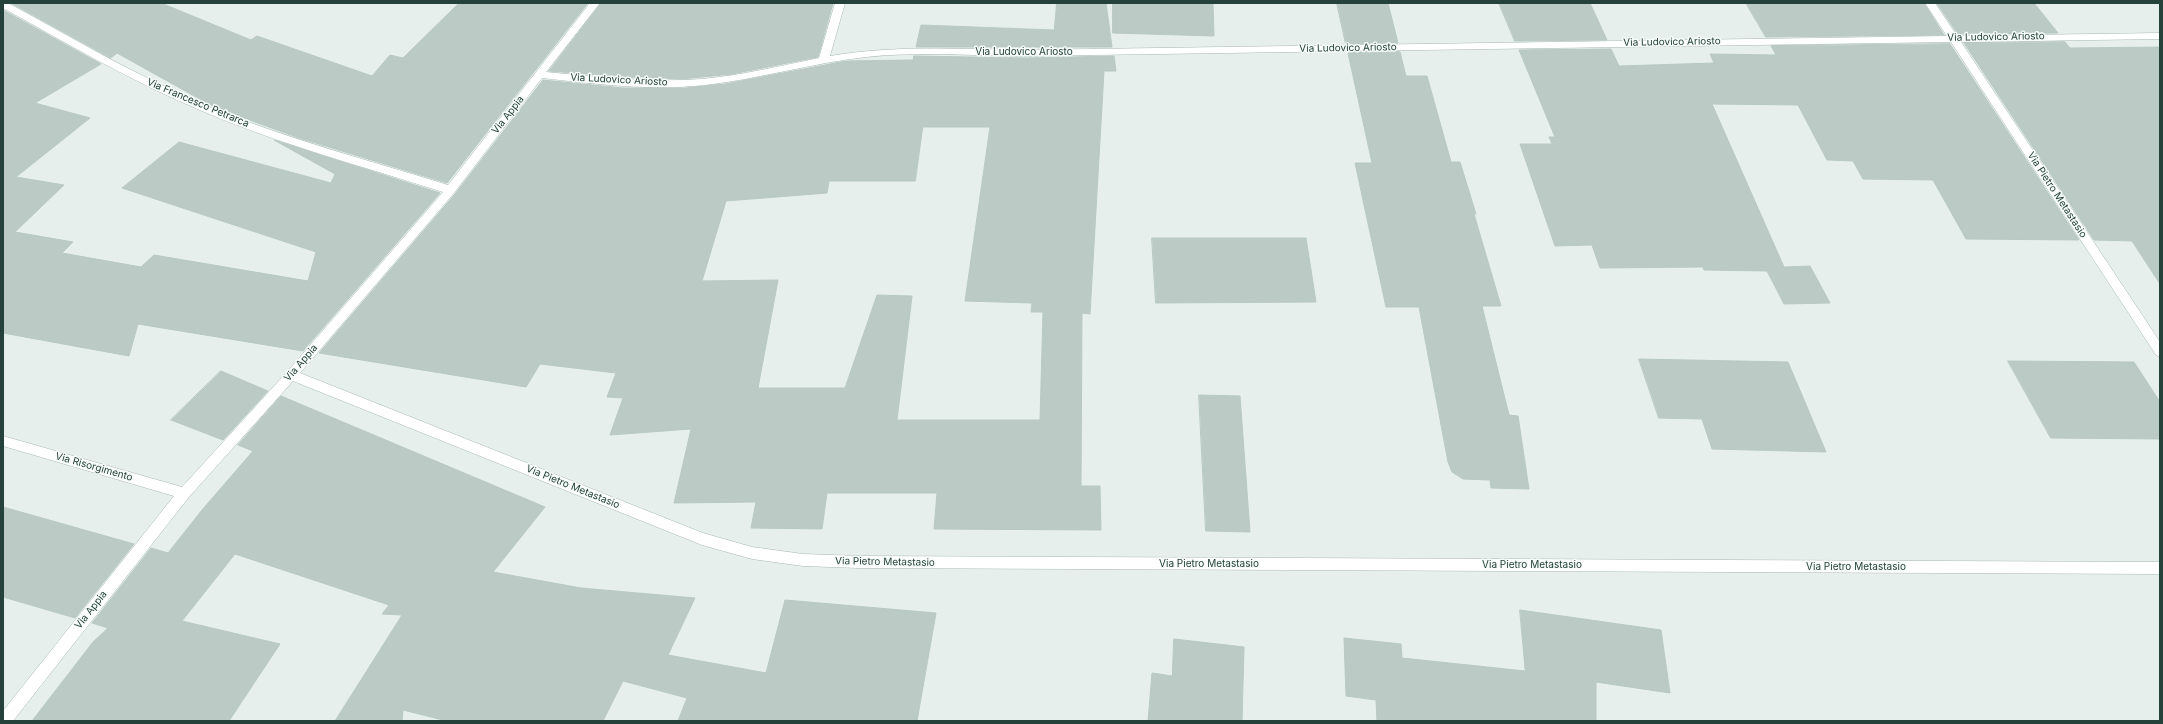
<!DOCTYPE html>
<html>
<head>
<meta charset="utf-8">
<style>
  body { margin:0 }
  #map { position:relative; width:2163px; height:724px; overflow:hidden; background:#e6efeb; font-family:Inter,sans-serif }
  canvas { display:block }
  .frame { position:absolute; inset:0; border:4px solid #24423a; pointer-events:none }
</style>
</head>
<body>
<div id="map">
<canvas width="2163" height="724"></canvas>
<div class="frame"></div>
</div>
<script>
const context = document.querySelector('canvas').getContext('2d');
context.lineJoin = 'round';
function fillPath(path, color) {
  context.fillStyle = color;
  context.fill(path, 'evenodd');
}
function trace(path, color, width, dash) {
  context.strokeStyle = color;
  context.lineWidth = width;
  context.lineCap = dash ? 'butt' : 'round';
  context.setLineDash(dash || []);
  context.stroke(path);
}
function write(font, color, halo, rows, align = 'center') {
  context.font = font + ' Inter,sans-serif';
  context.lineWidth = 3;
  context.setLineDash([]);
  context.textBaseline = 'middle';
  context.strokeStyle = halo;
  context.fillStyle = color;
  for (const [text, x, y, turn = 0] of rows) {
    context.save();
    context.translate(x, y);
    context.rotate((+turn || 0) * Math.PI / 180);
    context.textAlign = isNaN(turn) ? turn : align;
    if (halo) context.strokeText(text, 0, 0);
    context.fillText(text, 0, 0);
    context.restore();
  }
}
const building = new Path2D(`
  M11,3H161L251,40L257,36L372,76L390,55L403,58L459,3H588L447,183L299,138L214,107L117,53L111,58Z
  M601,3H833L818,57L732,74L682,79L624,77L549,71Z
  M1057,3H1106L1112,47H916L921,25L1054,30Z
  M1113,3H1213L1214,36L1113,33Z
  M1337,3H1388L1398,43L1346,44Z
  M1499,3H1590L1607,40L1515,41Z
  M1746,3H1924L1944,35L1766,37Z
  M1937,3H2034L2058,33L1958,34Z
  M3,10L101,64L35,103L90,118L16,177L64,185L15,232L73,242L62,253L141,267L154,255L308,281L316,252L122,188L179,142L331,183L335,174L274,140L440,193L303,351L138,324L129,356L3,333Z
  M2065,42L2070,48L2160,47V284L2132,241L2094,240L1964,43Z
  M1950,44L2079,240L1966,239L1933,180L1863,179L1853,161L1827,160L1798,105L1712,104L1784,267L1810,266L1830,303L1784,304L1767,271L1704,270L1703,267L1600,268L1592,245L1555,246L1520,144H1552L1549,137H1555L1519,50L1611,49L1619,66L1714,63L1710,54L1776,55L1771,46Z
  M1400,52L1406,76H1427L1451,162H1460L1476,214H1474L1501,306H1482L1509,415L1518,416L1529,489L1491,488L1490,480L1463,479L1452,472L1448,462L1419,307H1386L1355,163H1372L1348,53Z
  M914,56L1026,58L1114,56L1116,71H1104L1090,314L1082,313L1081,486H1100L1101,530L934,529L937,493H827L822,529L751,528L756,502L674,503L691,429L610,435L623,398L607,397L616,373L540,364L526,387L319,353L455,194L543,80L623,88H685L725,84L846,61L913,60ZM923,127H990L965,301L1032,303L1031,312H1043L1040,420H897L912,296L877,295L845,388H758L778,280L702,281L726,201L827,193L829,181H915Z
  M1152,238H1306L1316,302L1156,303Z
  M1639,359L1788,362L1826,452L1712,449L1702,419L1659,418Z
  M2008,361L2134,362L2160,402V439L2051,438Z
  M221,371L268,391L223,440L171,420Z
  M1199,395L1240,396L1250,532L1206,531Z
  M281,396L545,507L493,572L581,588L695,598L668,655L766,673L785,600L936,613L917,721H678L687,698L623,681L603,721H447L403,710L402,721H335L402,615L382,614L389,605L235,554L182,621L280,644L229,721H32L93,642L108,628L92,623L151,548L168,553L202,510L253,451L238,445Z
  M3,507L134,544L75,618L3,597Z
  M1520,610L1661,630L1670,693L1596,682V721H1377L1376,700L1346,696L1344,638L1401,644L1402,658L1525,671Z
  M1174,639L1244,647L1242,721H1148L1152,673L1172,676Z`);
const minor = new Path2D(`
  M3,3H8C74,39 140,78 210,107C287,139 368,160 448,185L590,3H600L546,72C598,77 650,83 702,79C742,75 781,66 819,58L835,3H845L830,56C895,45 960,49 1026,50L1947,36L1925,3H1935L1957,36L2160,33V39L1961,42L2160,342V357L2156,355L1951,42L1026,56C973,56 919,51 866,57C812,63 759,79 705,85C651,91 596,84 542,78L454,193L300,373L703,533L752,547L803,554L859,556L2160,562V574L859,568L803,566L752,559L702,545L293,381L189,497L13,721H3V711L174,496L3,446V436L182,487L287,372L443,192C362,166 279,144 202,111C133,82 68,44 3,8Z`);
const streetNames = [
  ["Via Ludovico Ariosto",1996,37,-1],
  ["Via Ludovico Ariosto",1672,42,-1],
  ["Via Ludovico Ariosto",1348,48,-1],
  ["Via Ludovico Ariosto",1024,52],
  ["Via Ludovico Ariosto",619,80,3],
  ["Via Francesco Petrarca",198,103,23],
  ["Via Appia",508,115,-52],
  ["Via Pietro Metastasio",2057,195,57],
  ["Via Appia",301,363,-49],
  ["Via Risorgimento",94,467,16],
  ["Via Pietro Metastasio",573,487,22],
  ["Via Pietro Metastasio",885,562,1],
  ["Via Pietro Metastasio",1209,564],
  ["Via Pietro Metastasio",1532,565],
  ["Via Pietro Metastasio",1856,567],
  ["Via Appia",91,610,-52]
];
fillPath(building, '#bbcac4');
trace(building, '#b8c9c2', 1);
trace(minor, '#a8b8b2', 1);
fillPath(minor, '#fff');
write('10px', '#24423a', '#f7fbf9', streetNames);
</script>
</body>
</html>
